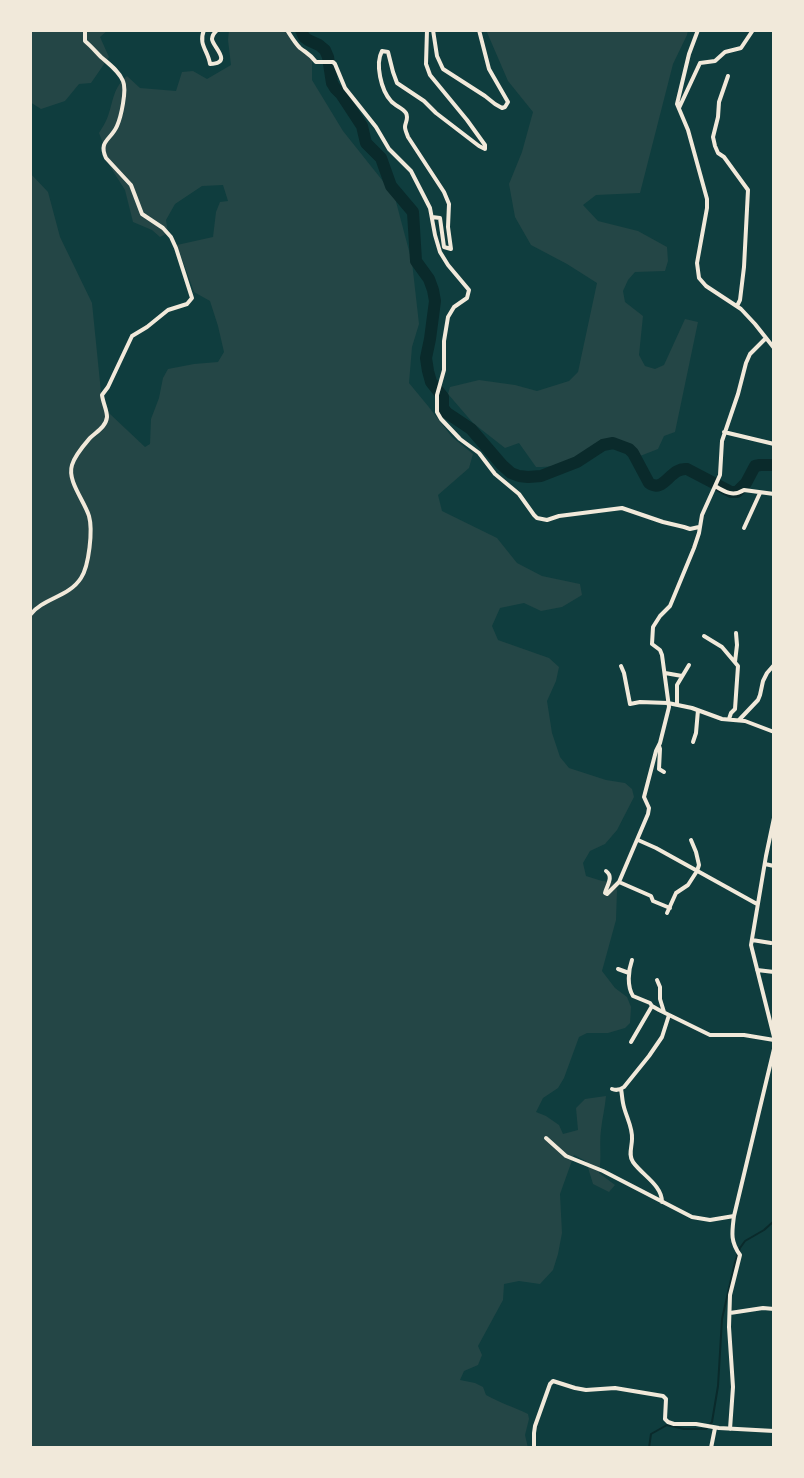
<!DOCTYPE html>
<html>
<head>
<meta charset="utf-8">
<style>
  body { margin:0 }
  #map { position:relative; width:804px; height:1478px; overflow:hidden; background:#0f3d3e; font-family:Overpass,sans-serif }
  canvas { display:block }
  .frame { position:absolute; inset:0; border:32px solid #f1e9da; pointer-events:none }
</style>
</head>
<body>
<div id="map">
<canvas width="804" height="1478"></canvas>
<div class="frame"></div>
</div>
<script>
const context = document.querySelector('canvas').getContext('2d');
context.lineJoin = 'round';
function fillPath(path, color) {
  context.fillStyle = color;
  context.fill(path, 'evenodd');
}
function trace(path, color, width, dash) {
  context.strokeStyle = color;
  context.lineWidth = width;
  context.lineCap = dash ? 'butt' : 'round';
  context.setLineDash(dash || []);
  context.stroke(path);
}
const green = new Path2D(`
  M30,30H108L100,37L109,57L91,83L79,84L65,101L41,109L30,102Z
  M229,30H287L312,58V80L343,131L386,185L395,198L412,262L419,324L412,347L409,383L428,406L452,437L473,454L469,468L438,495L442,511L497,538L517,563L542,576L580,584L582,595L562,607L541,611L524,603L500,608L492,626L498,640L549,658L559,667L556,681L547,701L552,733L560,757L569,768L606,780L625,783L632,789L634,797L617,830L605,844L590,851L583,863L586,876L602,881L613,882L617,890L616,920L602,971L615,988L627,997L631,1007L630,1023L625,1028L608,1033H587L579,1037L564,1078L558,1088L543,1098L536,1112L546,1116L559,1125L563,1134L578,1130L576,1108L585,1099L606,1096C605,1108 602,1119 601,1130C599,1144 602,1159 599,1173L615,1185L609,1192L593,1184L586,1161L574,1155L560,1194L562,1233L558,1254L553,1270L540,1284L519,1281L504,1284L503,1300L478,1346L482,1355L478,1365L464,1371L460,1380L475,1383L483,1387L486,1395C500,1403 514,1407 528,1414L529,1419L525,1435L528,1448H30V173L48,192L60,237L92,303L102,402L110,414L145,447L150,444L151,419L159,398L163,378L168,369L194,364L218,362L224,352L218,326L210,301L194,292L177,245L213,237L216,212L220,202L228,201L223,185L202,186L175,204L166,220L168,233L160,237L152,230L133,222L125,190L104,157V146L99,133C102,128 106,122 108,116C114,99 113,88 127,76L140,88L176,91L182,72L193,71L207,79L231,65L228,40Z
  M486,30H688L687,35L673,64L640,193L596,195L583,205L598,221L638,231L667,247L668,261L665,271L635,272L628,280L623,291L625,302L643,316L639,355L645,366L655,369L664,365L685,319L698,322L675,432L664,436L658,449L640,456C608,425 604,445 574,460C563,466 549,467 536,467L519,443L505,448L473,423L448,394L450,387L479,380L515,385L537,391L569,381L578,372L597,283L567,264L531,245L515,217L509,184L522,152L533,112L508,81Z`);
const stream = new Path2D(`
  M649,1448L651,1434L667,1425L684,1429H706L712,1422L718,1386L722,1319L735,1262L740,1248L745,1241L764,1230L774,1221`);
const river = new Path2D(`
  M301,30L304,37L308,40L319,45L325,50L328,57L332,83L335,88L341,94L362,126L366,143L381,158L391,186L413,212L416,261L429,279L433,290L435,301L430,339L426,358L428,371L431,382L443,397V408L447,413L471,429L502,465L511,473L519,476L528,477L541,476L577,462L603,445L613,443L629,449L633,453L649,483C664,494 670,467 687,469L731,492H737L746,483L755,466L760,465H774`);
const minor = new Path2D(`
  M204,30C198,45 208,50 210,64C234,63 212,46 212,39C212,36 215,32 217,30
  M287,30C291,36 295,43 300,48C308,54 310,54 316,62H333L335,64L345,88L376,127L389,149L411,171L430,208L435,235L440,252L448,265L469,290L467,298L454,307L448,317L444,341V370L437,395V412L441,419L460,439L479,453L495,474L519,494L534,515L537,518L547,520L559,516L622,508L663,522L684,527L690,529L699,527
  M427,30L426,64L430,75L467,120L485,145V149L479,146L436,113L424,101L397,83L393,72L388,52L382,51C375,64 381,90 391,101C395,106 403,108 406,113C409,119 405,122 405,127C405,130 407,134 408,137L444,192L449,204L448,227L451,249L444,247L440,218L432,217
  M433,30L437,56L443,69L485,96L495,104L502,108L505,107L508,102L489,69L479,30
  M698,30L689,54L677,104L688,130L707,199V208L697,263L699,278L706,286L741,309L755,324L774,348
  M728,76L719,102L718,117L713,137L715,146L718,153L724,157L748,190L744,267L740,300L737,306
  M679,108L700,63L715,61L725,52L741,48L753,30
  M724,432L774,444
  M715,486C725,492 733,497 744,490L774,494
  M744,528L760,493
  M30,615C43,598 69,597 81,578C89,566 93,530 89,516C84,500 67,481 72,465C75,455 84,445 90,438C96,432 106,427 107,417C107,410 103,403 102,395L108,387L132,336L147,327L168,310L187,304L192,298L176,248L171,237L163,228L142,214L131,185L106,158C98,141 111,140 117,126C121,117 127,90 123,81C119,71 109,64 101,57C96,52 91,46 85,41V30
  M704,636L722,647L738,666L735,709L731,713L729,719
  M735,662L737,645L736,633
  M621,666L624,673L630,704L640,702L668,703L692,708L722,719L745,721L774,732
  M665,673L682,676
  M677,705V685L689,665
  M739,720L758,700L760,695L763,681L767,673L774,665
  M693,742L696,733L698,710
  M659,746L660,749L659,769L664,772
  M774,818L766,856L751,945L774,1037
  M638,840L656,848L757,904
  M765,864L774,866
  M606,871C614,877 607,885 605,893L607,894L619,882L651,896L653,901L670,908
  M619,882L648,814L649,808L644,797L656,751L660,743L669,707L662,655L660,650L652,644L653,627L660,616L670,606L694,548L699,533L702,515L720,475L722,441L738,394L746,363L750,354L766,338
  M667,913L676,893L688,885L697,871L699,865L696,852L691,840
  M752,940L771,943
  M632,960C628,971 627,986 633,996L650,1003L652,1006L659,1010L710,1035H744L774,1040
  M618,969L629,973
  M757,970L774,972
  M657,980L660,987V999L664,1012
  M631,1042L652,1006
  M612,1089C617,1091 620,1090 624,1087L649,1056L662,1037L669,1015
  M621,1089C622,1094 622,1098 623,1103C625,1115 633,1127 632,1139C632,1147 628,1155 633,1162C642,1175 662,1185 662,1202
  M546,1138L566,1156L603,1171L692,1217L710,1220L734,1216
  M730,1313L763,1308L774,1309
  M730,1429L733,1387L729,1327L730,1295L740,1255C730,1241 732,1232 734,1216L774,1049
  M534,1448V1433L535,1426L550,1384L553,1381L575,1388L586,1390L615,1388L663,1396L666,1399L665,1419L668,1422L674,1424H696L719,1428L774,1431
  M711,1448L715,1428`);
fillPath(green, '#244646');
trace(stream, '#0a2a2b', 2);
trace(river, '#0a2a2b', 12);
trace(minor, '#f1e9da', 4);
</script>
</body>
</html>
